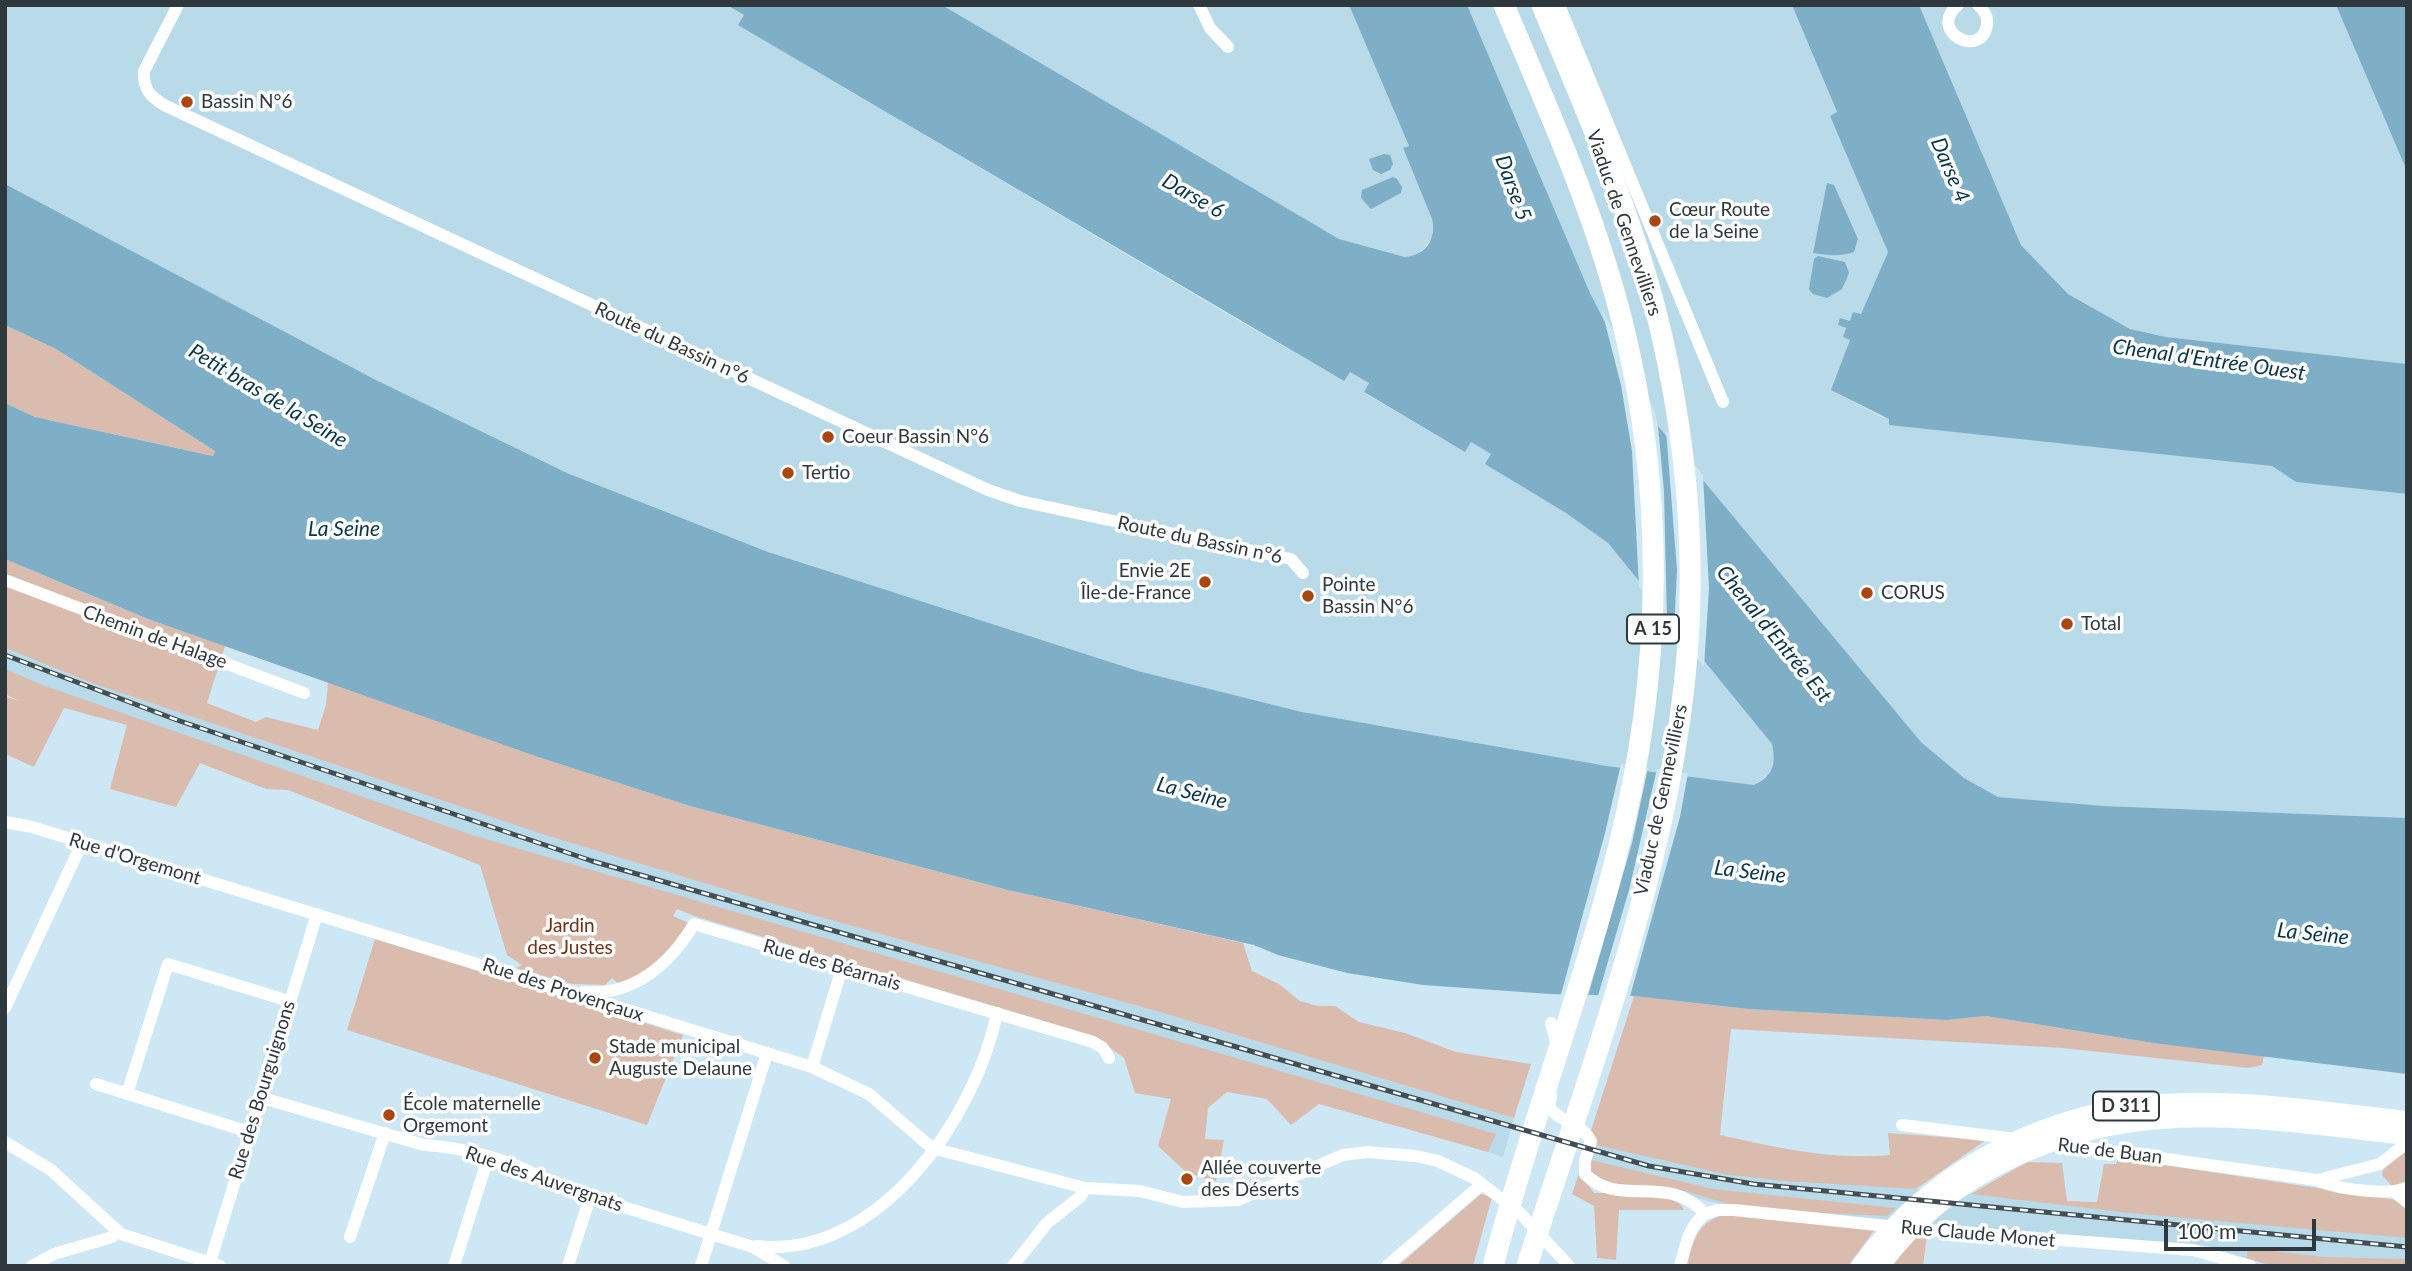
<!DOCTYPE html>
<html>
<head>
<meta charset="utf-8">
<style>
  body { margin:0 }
  #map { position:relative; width:2412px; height:1271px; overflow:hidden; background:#cde7f4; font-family:Lato,sans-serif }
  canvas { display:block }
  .frame { position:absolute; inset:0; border:7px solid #2e383d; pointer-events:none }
  .scale { position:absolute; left:2164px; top:1219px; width:152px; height:32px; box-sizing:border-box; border:4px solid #2e383d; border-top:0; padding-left:9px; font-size:21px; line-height:24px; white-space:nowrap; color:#2e383d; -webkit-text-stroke:5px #fff; paint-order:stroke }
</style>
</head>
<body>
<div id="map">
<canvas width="2412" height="1271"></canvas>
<div class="frame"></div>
<div class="scale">100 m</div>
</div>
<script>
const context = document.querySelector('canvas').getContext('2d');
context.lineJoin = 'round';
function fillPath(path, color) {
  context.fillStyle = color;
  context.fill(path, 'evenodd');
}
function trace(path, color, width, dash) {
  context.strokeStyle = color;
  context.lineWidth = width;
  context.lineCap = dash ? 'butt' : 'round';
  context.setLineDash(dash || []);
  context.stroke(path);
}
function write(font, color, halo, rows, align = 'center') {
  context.font = font + ' Lato,sans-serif';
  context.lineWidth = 7;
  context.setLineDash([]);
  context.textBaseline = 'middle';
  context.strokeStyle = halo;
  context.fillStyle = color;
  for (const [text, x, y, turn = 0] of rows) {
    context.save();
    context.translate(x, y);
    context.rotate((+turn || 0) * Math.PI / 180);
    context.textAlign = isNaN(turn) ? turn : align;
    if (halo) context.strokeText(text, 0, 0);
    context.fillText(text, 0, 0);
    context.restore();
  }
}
const built = new Path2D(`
  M5,5H727L744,15L739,25L1222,311L1344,381L1350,371L1369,383L1364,393L1465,452L1471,442L1491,454L1486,464L1566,513L1608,543L1772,744L1775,761L1772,771L1754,785L1607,766L1303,712L1138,671L877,589L768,552L567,473L376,380L5,184Z
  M942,5H1349L1409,146L1403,149L1432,219V239L1416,256L1405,257L1339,239Z
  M1467,5H1792L1837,113L1830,116L1888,252L1861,314L1850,321L1840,318L1850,340L1832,390L1881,417L2272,466L2296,482L2407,494V818L2104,806L1998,797L1964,778L1921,742L1658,426L1590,293Z
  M1919,5H2336L2407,171V364L2166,337L2130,329L2068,294L2021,245Z
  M5,648L97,685L548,836L770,903L1156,1011L1514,1118L1503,1157L1444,1136L667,904L5,675Z
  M1587,1143L1905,1188L2407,1234V1266H2272L2208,1246L1746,1211L1660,1188L1578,1176Z`);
const green = new Path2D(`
  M5,325L56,349L215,451L214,456L35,417L5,403Z
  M5,559L148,619L225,646L207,703L256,722L266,717L318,730L326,705L328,682L535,756L690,806L1008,890L1243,943L1252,971L1279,984L1300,1001L1318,1006H1335L1359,1022L1405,1033L1456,1052L1531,1064L1514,1118L1156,1011L770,903L548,836L97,685L5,648Z
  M5,669L45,686L472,835L1496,1134L1488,1152L1319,1104L1291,1125L1267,1099L1227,1092L1208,1108L1205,1139L1224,1140L1216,1181L1187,1173L1158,1146L1171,1099L1135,1093L1124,1058L1094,1036L697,917L677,909L673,916L691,924L664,960L620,985L612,978L605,985L573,984L516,968L522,965L507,955L480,865L288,790L266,789L200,763L176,807L110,789L127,725L64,708L34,767L5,754V696L19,701L5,694Z
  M375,939L683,1035L647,1125L347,1030Z
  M1634,996L1748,1009L1947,1020L1986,1016L2153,1043L2264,1055L2262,1065L2249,1068L2062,1048L1731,1029L1720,1135C1779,1148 1829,1160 1890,1155L1888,1133L1986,1140L1916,1189L1784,1181L1724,1174L1587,1143Z
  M2407,1148V1181L2392,1186L2382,1175L2384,1167Z
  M2118,1158L2397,1200L2407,1209V1238L2129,1213L1971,1194L2027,1162L2062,1163L2067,1201L2097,1202L2104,1164H2116Z
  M1591,1160L1713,1189L1896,1208L1887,1216C1836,1213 1783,1213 1732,1204C1709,1200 1687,1189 1664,1187C1634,1183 1611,1195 1590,1170Z
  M1578,1176L1583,1178L1594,1193C1615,1193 1676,1189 1684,1210H1619L1616,1260L1597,1258L1594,1206L1572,1194Z
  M1481,1194L1492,1197L1473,1266H1398Z
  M1729,1214L1876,1228L1848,1266H1687C1693,1239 1699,1219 1729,1214Z
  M1927,1236L1923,1266H1890L1915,1238Z
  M2247,1248L2324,1257L2407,1259V1266H2272L2247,1258Z`);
const water = new Path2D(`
  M727,5H942L1339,239L1405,257C1427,255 1436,239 1432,219L1403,148L1409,146L1349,5H1467L1590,293L1658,426L1921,742L1964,778L1998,797L2104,806L2407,818V1074L2153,1043L1986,1016L1947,1020L1748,1009L1634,996L1550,994L1423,985L1347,973L1278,955L1254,945L1008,890L690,806L535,756L148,619L5,559V403L35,417L213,456L215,451L56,349L5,325V184L376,380L567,473L768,552L1138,671L1302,712L1607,766L1754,785C1774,775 1776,764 1772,744L1608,543L1566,513L1485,464L1491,454L1471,442L1465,452L1364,392L1369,383L1350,372L1344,381L738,25L744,15Z
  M1792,5H1919L2021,245L2068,294L2130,329L2166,337L2407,364V494L2296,482L2272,466L1889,425V419L1831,390L1850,340L1843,337L1846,328L1838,325L1840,318L1850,321L1853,312L1861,314L1888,252L1830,116L1837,112Z
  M2336,5H2407V171Z
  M1384,154L1390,155L1393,164L1390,170L1381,174L1373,170L1369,159Z
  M1393,177L1397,179L1402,187L1401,193L1371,209L1361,198L1362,190Z
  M1827,183L1834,185L1858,239L1854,252C1839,257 1828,255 1813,253Z
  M1818,256L1845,262L1849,273L1842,289L1827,298L1813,294L1809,289L1814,259Z`);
const pier = new Path2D(`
  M1601,307L1655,412L1658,426L1664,491L1667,622L1639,587L1632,451L1621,385Z
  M1666,430L1703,475L1709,588L1704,667L1674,630L1677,570Z
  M1621,764L1648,768L1632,843L1587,999L1560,998L1605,833Z
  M1657,769L1688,773L1680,817L1629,1000L1597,999L1629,890Z`);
const minor = new Path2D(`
  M178,5L144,71C143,89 150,97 166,106L988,490L1020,501L1291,559L1303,573
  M1199,5L1210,28L1228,47
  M1559,5L1723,402
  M1958,5C1926,32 1983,60 1987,24C1988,16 1984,10 1978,5
  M5,580L304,693
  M5,822L32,827L812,1067L869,1094L932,1148L1085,1188L1140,1191L1183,1202L1238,1200L1343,1155L1368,1152L1416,1156L1438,1161L1474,1178L1520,1213L1569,1266
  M583,992C634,996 670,964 694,924L1093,1042L1103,1048L1109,1058
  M5,1008L82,843
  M1551,1023L1557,1046
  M812,1067L842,968
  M96,1084L249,1132
  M127,1094L168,964L289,1001
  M1551,1095L1549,1107C1564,1126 1577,1118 1591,1141L1585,1161V1174C1619,1209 1669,1172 1705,1214C1688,1227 1686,1245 1680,1266
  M259,1097L424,1145C460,1147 520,1161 549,1184L753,1247L784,1266
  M1902,1125L2016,1139
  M5,1142L51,1170L121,1234L220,1266
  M2058,1144L2317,1180C2335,1189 2389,1196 2407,1188
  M2317,1180L2380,1164L2407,1143
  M2396,1193L2407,1202
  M1705,1214L1717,1210H1734L1926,1230L2193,1250L2250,1266
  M350,1237L385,1133
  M757,1246C878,1260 976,1117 997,1013
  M32,1266L54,1254L112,1237L117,1231
  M209,1266L317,914
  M454,1266L488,1158
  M568,1266L590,1197
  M701,1266L767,1053
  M1013,1266L1047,1223L1081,1196L1085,1188
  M1387,1266L1482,1184`);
const primary = new Path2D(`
  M1860,1266C1936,1163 2059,1104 2185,1102C2259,1100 2333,1112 2407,1120
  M1881,1266C1913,1222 1957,1186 2006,1162C2141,1095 2264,1121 2407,1136`);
const motorway = new Path2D(`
  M1493,1266C1530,1124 1584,987 1619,845C1662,674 1666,496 1623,325C1596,215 1548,109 1504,5
  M1527,1266C1592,1062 1679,839 1689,625C1694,527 1683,427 1661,332C1635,219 1586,111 1542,5`);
const rail = new Path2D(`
  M5,655L177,720L592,861L1649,1166L1753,1184L2407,1247`);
const markers = [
  [187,102,7,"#aa4610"],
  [1655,221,7,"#aa4610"],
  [828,437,7,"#aa4610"],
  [788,473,7,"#aa4610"],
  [1205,582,7,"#aa4610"],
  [1867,593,7,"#aa4610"],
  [1308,596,7,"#aa4610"],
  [2067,624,7,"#aa4610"],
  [595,1058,7,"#aa4610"],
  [389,1115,7,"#aa4610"],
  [1187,1179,7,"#aa4610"]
];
const shields = [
  [1653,629,52],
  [2126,1106,66]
];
const shieldNames = [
  ["A 15",1653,629],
  ["D 311",2126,1106]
];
const poiNames = [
  ["Bassin N°6",201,102],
  ["Cœur Route",1669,210],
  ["de la Seine",1669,232],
  ["Coeur Bassin N°6",842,437],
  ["Tertio",802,473],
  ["Envie 2E",1191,571,"right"],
  ["Île-de-France",1191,593,"right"],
  ["Pointe",1322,585],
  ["Bassin N°6",1322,607],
  ["CORUS",1881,593],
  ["Total",2081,624],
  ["Stade municipal",609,1047],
  ["Auguste Delaune",609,1069],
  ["École maternelle",403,1104],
  ["Orgemont",403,1126],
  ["Allée couverte",1201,1168],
  ["des Déserts",1201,1190]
];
const streetNames = [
  ["Viaduc de Gennevilliers",1624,223,71],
  ["Route du Bassin n°6",672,343,25],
  ["Route du Bassin n°6",1200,540,12],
  ["Chemin de Halage",155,637,20],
  ["Viaduc de Gennevilliers",1661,800,-78],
  ["Rue d'Orgemont",135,859,17],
  ["Rue des Béarnais",832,965,16],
  ["Rue des Provençaux",563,990,18],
  ["Rue des Bourguignons",262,1090,-73],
  ["Rue de Buan",2110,1151,7],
  ["Rue des Auvergnats",544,1179,19],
  ["Rue Claude Monet",1978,1234,5]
];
const parkNames = [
  ["Jardin",570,926],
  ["des Justes",570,948]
];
const waterNames = [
  ["Darse 4",1950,170,67],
  ["Darse 5",1513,188,70],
  ["Darse 6",1193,196,30],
  ["Chenal d'Entrée Ouest",2209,360,8],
  ["Petit bras de la Seine",268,396,31],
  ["La Seine",344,529],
  ["Chenal d'Entrée Est",1774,634,51],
  ["La Seine",1192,793,15],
  ["La Seine",1750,872,7],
  ["La Seine",2313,934,6]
];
fillPath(built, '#b8dae9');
fillPath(green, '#dabcaf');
fillPath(water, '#7fafc6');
fillPath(pier, '#cde7f4');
trace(minor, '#fff', 12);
trace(primary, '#fff', 18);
trace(motorway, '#fff', 21);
trace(rail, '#424e54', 5);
trace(rail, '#fff', 2.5, [8]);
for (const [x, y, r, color] of markers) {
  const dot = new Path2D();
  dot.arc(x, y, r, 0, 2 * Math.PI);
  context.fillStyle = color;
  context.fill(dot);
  trace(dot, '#fff', 2.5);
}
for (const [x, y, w] of shields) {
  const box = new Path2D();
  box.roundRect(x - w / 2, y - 14.5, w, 29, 5);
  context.fillStyle = '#fff';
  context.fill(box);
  trace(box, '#2e383d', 2);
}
write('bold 18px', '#2e383d', null, shieldNames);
write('19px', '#2e383d', '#fff', poiNames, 'left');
write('19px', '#2e383d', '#fff', streetNames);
write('19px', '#6b3116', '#fff', parkNames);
write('italic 21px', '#0a3546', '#fff', waterNames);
</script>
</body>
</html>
